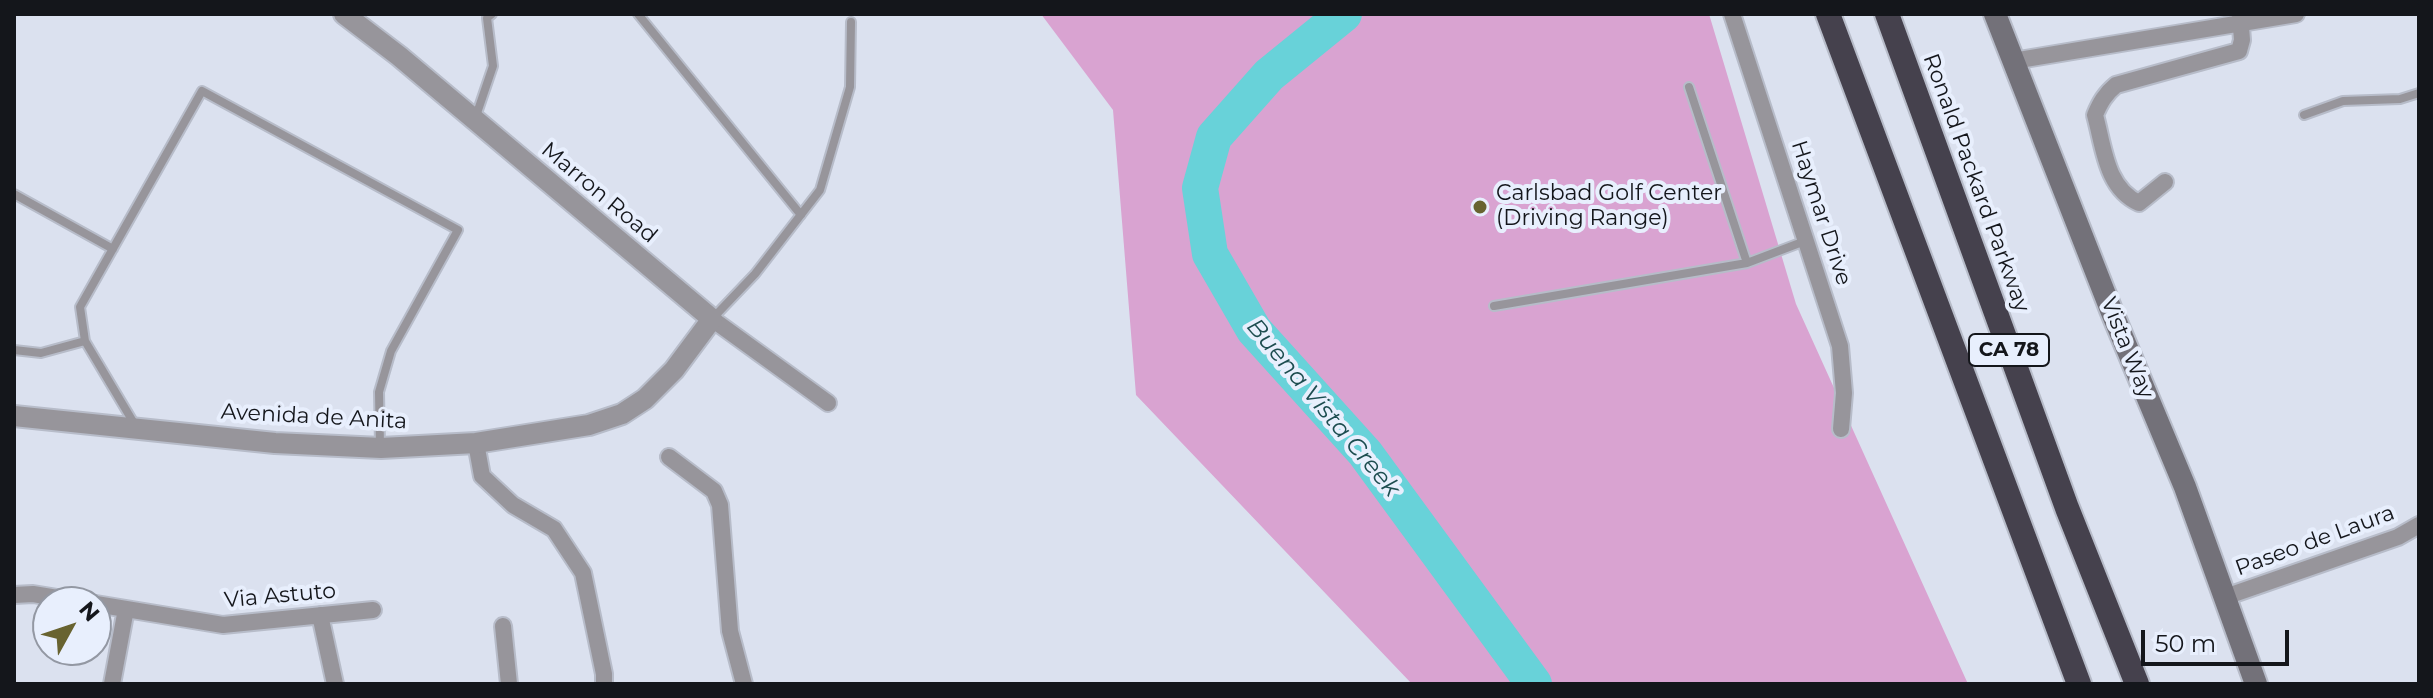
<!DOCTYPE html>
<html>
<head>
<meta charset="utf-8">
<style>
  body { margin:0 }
  #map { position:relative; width:2433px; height:698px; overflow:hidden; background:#dbe1ef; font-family:Montserrat,sans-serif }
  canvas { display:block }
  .frame { position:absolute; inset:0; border:16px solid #14161b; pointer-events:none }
  .north { position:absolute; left:32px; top:586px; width:80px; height:80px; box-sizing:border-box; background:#e8effd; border:2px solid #9398a3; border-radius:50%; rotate:50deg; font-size:22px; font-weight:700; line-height:32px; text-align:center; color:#14161b }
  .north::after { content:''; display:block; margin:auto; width:28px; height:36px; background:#686330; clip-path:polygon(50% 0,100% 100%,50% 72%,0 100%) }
  .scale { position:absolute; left:2141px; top:630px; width:148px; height:36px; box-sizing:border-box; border:4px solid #14161b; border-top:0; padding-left:10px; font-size:24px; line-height:28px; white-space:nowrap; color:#14161b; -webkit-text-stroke:6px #e8effd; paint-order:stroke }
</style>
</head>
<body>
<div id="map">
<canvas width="2433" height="698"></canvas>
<div class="frame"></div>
<div class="north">N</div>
<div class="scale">50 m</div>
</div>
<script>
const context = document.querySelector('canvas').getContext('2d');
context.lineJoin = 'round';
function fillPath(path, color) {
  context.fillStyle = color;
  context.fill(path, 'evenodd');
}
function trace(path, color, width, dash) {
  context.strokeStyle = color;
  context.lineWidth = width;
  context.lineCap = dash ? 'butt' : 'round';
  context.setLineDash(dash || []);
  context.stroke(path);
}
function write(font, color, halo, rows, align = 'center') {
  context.font = font + ' Montserrat,sans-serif';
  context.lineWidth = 8;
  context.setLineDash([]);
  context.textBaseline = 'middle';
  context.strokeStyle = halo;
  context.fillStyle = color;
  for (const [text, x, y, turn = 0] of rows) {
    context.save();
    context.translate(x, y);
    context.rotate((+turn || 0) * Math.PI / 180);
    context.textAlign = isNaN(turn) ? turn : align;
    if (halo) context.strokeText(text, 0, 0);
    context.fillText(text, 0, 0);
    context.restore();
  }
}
const green = new Path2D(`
  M1041,14H1709L1796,304L1968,684H1412L1136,395L1113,110Z`);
const river = new Path2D(`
  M1344,14L1269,75L1214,137L1200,188L1210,254L1254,330L1365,453L1534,684`);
const service = new Path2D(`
  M638,14L801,215
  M1689,87L1747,263
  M2304,115L2343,101L2400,99L2419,93
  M475,119L493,66L487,18L492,14
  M14,194L113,249
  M1494,306L1747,263L1805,241
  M713,318L755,274L820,190L850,87L851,22
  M14,350L41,353L85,341
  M135,425L85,341L80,307L202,91L458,230L391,351L379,392L380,446`);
const minor = new Path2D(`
  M1732,14L1840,346L1844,393L1841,429
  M2013,61L2296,14
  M2165,182L2139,203C2106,188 2104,148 2095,115C2100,103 2105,94 2116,85L2239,51L2242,40L2240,14
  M712,319L828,403
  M476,443L482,476L513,505L554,529L583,573L604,674V684
  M669,457L714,491L720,505L730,631L744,684
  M14,595L33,594L82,602
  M2225,597L2398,537L2419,525
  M96,604L223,625L373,610
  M320,615L335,684
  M503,626L509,684
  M112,684L126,609`);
const tertiary = new Path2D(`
  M14,416L275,443L381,448L476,443L589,425L622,414L645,399L674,370L712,319L399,56L344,14`);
const secondary = new Path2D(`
  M1995,14L2111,310L2185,487L2256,684`);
const motorway = new Path2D(`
  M1828,14L2079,684
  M1887,14L2067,508L2137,684`);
const markers = [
  [1480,207,8,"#686330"]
];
const shields = [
  [2009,350,80]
];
const shieldNames = [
  ["CA 78",2009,350]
];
const streetNames = [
  ["Ronald Packard Parkway",1976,183,70],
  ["Marron Road",599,193,40],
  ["Haymar Drive",1821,213,72],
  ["Vista Way",2127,348,68],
  ["Avenida de Anita",314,417,3],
  ["Paseo de Laura",2315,541,-20],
  ["Via Astuto",280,596,-5]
];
const poiNames = [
  ["Carlsbad Golf Center",1496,194],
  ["(Driving Range)",1496,219]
];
const waterNames = [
  ["Buena Vista Creek",1323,408,50]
];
fillPath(green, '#d9a3d1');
trace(river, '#68d2d9', 36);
trace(service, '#b7bcc9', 12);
trace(minor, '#b7bcc9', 20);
trace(tertiary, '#b7bcc9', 24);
trace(secondary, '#b7bcc9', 26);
trace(motorway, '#b7bcc9', 28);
trace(service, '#97959b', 8);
trace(minor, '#97959b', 16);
trace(tertiary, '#97959b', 20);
trace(secondary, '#737179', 22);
trace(motorway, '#45414d', 24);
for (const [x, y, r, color] of markers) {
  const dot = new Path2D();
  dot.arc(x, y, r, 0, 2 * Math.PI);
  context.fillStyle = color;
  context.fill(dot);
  trace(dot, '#e8effd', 3);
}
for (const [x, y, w] of shields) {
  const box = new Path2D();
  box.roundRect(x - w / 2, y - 16, w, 32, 6);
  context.fillStyle = '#e8effd';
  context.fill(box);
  trace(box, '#14161b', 2);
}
write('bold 20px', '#14161b', null, shieldNames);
write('22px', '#14161b', '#e8effd', streetNames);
write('22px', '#14161b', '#e8effd', poiNames, 'left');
write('italic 24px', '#1d4d50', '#e8effd', waterNames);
</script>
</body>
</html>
